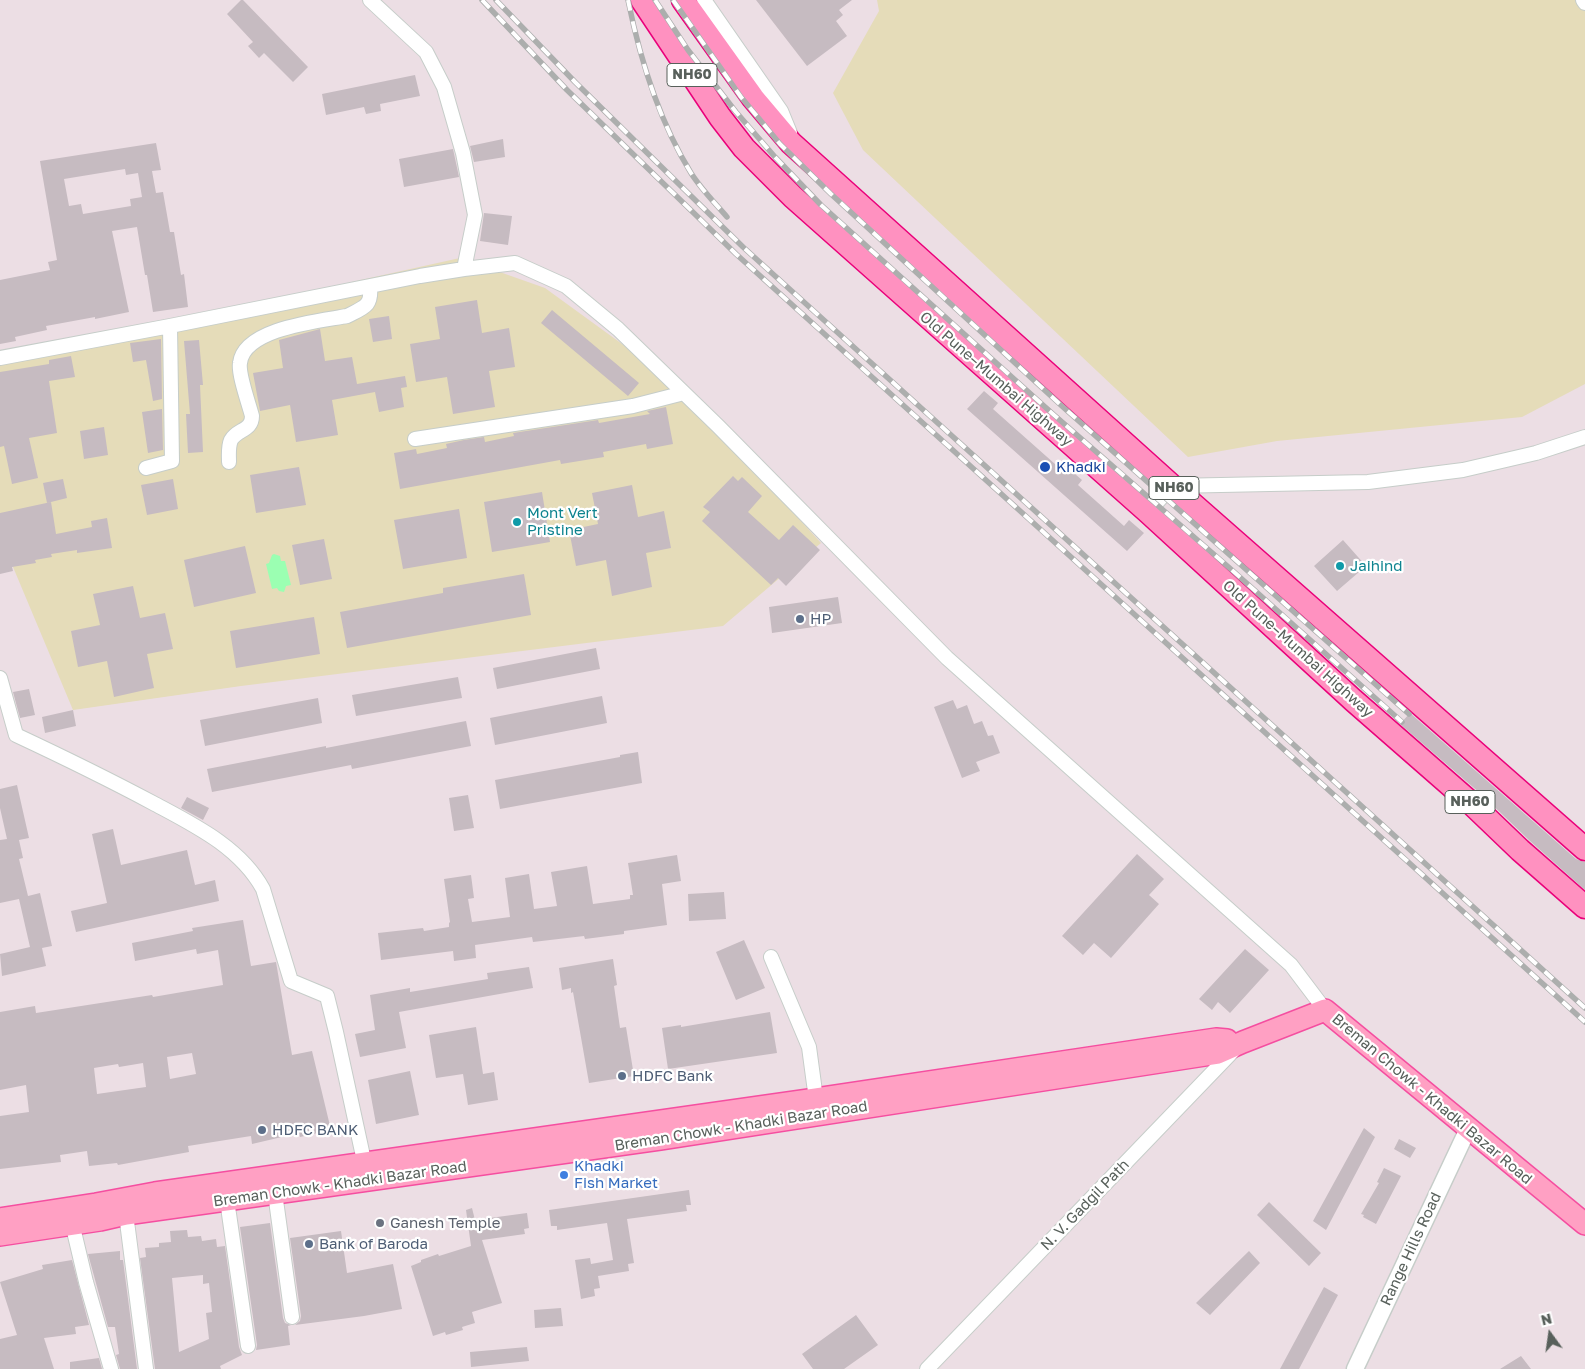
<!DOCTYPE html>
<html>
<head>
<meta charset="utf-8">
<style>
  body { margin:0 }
  #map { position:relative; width:1585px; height:1369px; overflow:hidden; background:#ecdee4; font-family:"Golos Text",sans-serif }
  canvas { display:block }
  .north { position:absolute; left:1525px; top:1309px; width:50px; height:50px; -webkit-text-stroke:4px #fff; paint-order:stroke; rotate:346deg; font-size:14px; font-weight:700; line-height:20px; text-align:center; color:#58605b }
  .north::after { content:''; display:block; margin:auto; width:18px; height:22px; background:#58605b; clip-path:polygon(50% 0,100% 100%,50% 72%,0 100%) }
</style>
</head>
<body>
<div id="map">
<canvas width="1585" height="1369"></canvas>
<div class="north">N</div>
</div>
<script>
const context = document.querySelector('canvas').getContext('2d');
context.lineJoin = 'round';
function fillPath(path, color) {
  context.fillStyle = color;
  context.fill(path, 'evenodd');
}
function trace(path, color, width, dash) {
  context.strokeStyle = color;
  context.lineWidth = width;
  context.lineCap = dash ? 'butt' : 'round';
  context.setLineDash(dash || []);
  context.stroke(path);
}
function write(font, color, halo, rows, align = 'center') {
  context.font = font + ' "Golos Text",sans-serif';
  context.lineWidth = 4.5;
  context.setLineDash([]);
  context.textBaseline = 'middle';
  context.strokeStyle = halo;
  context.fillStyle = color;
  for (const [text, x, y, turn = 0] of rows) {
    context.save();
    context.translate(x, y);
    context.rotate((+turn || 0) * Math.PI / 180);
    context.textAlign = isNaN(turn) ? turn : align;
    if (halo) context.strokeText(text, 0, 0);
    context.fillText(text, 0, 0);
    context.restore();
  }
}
const green = new Path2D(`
  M877,0H1585V384L1522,417L1277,441L1188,457L863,150L833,93L879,11Z
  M460,258L545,288L673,381L821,543L723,626L241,686L73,710L0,536V360Z`);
const water = new Path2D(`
  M274,554L280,556L281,561H285L291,585L286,586L284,592L279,591L277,588L272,589L266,564L269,563L272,555Z`);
const building = new Path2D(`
  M241,0H243L308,67L293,82L264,53L259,58L248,46L253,42L227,14Z
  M756,0H852L839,10L843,15L836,21L847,36L807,66Z
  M415,75L420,96L380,104L381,111L366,114L364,107L326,115L322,94Z
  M503,139L505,157L474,162L470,146Z
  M156,143L161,170L152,171L156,193L163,192L170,232H174L181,275L184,274L188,307L153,312L147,275H145L137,227L112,231L129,312L95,319V317L46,326L47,330L15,337L16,341L0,344V280L50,270L48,262L57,260L40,161ZM125,169L126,175L138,173L142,197L130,199L131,206L83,214L81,204L69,206L64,179Z
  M453,149L459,177L404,187L399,159Z
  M484,213L512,216L508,245L480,241Z
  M477,300L482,333L509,328L515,367L489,371L495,407L453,414L447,377L416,382L410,344L440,339L435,307Z
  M552,310L639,383L628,396L541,323Z
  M389,316L392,339L373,342L369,319Z
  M320,329L325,361L352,357L357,384L405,376L407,387L401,388L404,407L379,412L375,392L332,400L338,435L296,442L290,405L260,411L253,373L283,368L279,340Z
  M161,339L162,399L153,401L146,360L133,362L130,343Z
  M199,340L203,385H200L203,452L188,453L186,414H190L184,341Z
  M71,356L75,377L49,381L57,433L29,438L38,478L12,484L4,446L0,447V372L49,364V360Z
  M984,391L998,403L993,409L1064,472L1068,468L1082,480L1078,485L1124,526L1129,520L1144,533L1127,551L967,409Z
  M666,407L673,444L647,449L646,444L603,452L604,457L561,464L560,460L400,489L394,453L416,449L417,454L447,448L446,444L464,440L484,437L485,442L514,436L513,433L598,420L599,423L650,414L647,411Z
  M162,409L163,450L148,453L142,412Z
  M104,427L108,455L84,459L80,431Z
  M299,467L306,505L256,513L250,475Z
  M733,476L738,481L742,477L762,496L748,512L779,540L793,525L820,550L786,586L778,578L771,585L702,521L710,512L703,507Z
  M63,479L67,498L47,503L43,483Z
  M173,479L178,509L147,515L141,485Z
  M632,485L638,517L664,511L671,548L646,553L652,587L612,596L606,560L576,566L569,530L598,524L592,493Z
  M542,492L550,542L492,552L484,502Z
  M51,502L56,534L92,527L91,521L107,518L112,548L77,553V550L51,554L52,557L35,560L36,563L12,567L13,571L0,574V513Z
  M459,509L467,558L403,569L394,520Z
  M324,539L332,579L300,585L292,545Z
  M1343,540L1366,566L1337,591L1314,566Z
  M245,546L256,593L194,607L184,560Z
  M524,574L531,615L347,648L340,612L443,593V588Z
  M133,586L140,618L165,613L173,649L147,654L154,688L114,697L107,661L78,667L71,631L100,625L93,594Z
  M838,597L842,623L772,633L769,607Z
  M314,617L320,654L236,668L230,631Z
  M596,648L600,669L497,689L493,668Z
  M458,677L462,698L356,716L352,695Z
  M29,689L35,715L20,718L13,692Z
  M602,696L607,723L495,745L490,718Z
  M318,698L322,723L205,746L200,720Z
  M953,700L957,709L967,705L974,724L982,721L988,736L993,735L1000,753L976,762L980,771L962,778L934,707Z
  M73,710L76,726L45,733L42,717Z
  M1410,713L1576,859L1585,862V890L1529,840L1481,794L1400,724Z
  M466,721L471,746L352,769L351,765L212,792L207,769L326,746V748Z
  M638,752L642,783L500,809L495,780L620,757V755Z
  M17,785L29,838L19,840L23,858L19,859L28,896L40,893L52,946L42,948L46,966L2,976L0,954L30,947L19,899L0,903V840L7,839L0,808V789Z
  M468,795L474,828L454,831L449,798Z
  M187,797L209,808L203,820L181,808Z
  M113,829L121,865L187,850L195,885L215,880L219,901L76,932L71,911L107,903L92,834Z
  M1137,854L1164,879L1149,895L1159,904L1111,958L1094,943L1083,955L1062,936Z
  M677,855L681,881L662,884L667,925L624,931V934L585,939L584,936L533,942L532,937L475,945L476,958L454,961L453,951L381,960L378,933L423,928L424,931L449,927V923L450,922L444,879L471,875L474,898L468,899L472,922L510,917L505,878L529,874L534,909L557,906L551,872L587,866L593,904L630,899V895H633L628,863Z
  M724,892L726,919L689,921L688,894Z
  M243,920L251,966L276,962L292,1055L312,1051L331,1130L300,1137L299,1133L252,1144L251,1136L188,1146L189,1152L118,1165L117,1163L89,1166L87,1151L60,1155L61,1162L0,1169V1116L29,1112L26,1085L0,1090V1012L35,1006L36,1013L152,995L153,997L223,985L218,950L197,954L196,949L135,961L132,943L193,931L192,928ZM192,1053L196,1074L170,1079L167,1057ZM143,1063L146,1087L97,1094L94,1068L118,1064L119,1067Z
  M744,940L765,988L736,1000L716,952Z
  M1245,949L1269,970L1230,1013L1218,1002L1212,1010L1199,999Z
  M613,959L617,985L614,986L620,1028L626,1027L634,1076L589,1083L573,992L571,993V988L562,990L559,968Z
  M529,967L533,988L399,1012L406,1048L360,1057L355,1034L375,1030L370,995L410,988V992L488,979L487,973Z
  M770,1012L777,1053L668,1069L662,1028L681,1025V1027Z
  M476,1027L483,1074L494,1072L498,1100L468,1105L463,1074L436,1078L429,1035Z
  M410,1071L419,1115L376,1124L368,1080Z
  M1364,1128L1375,1137L1326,1230L1313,1221Z
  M1399,1139L1416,1148L1410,1158L1394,1149Z
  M1384,1168L1401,1176L1376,1224L1363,1217L1364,1215L1361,1214L1379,1183L1377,1182Z
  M689,1190L691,1205H686L687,1211L627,1219L634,1263L628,1264L629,1271L598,1276L600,1288L594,1289L595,1296L581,1299L575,1260L590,1258L591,1264L613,1260L607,1223L557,1230V1226H551L549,1210Z
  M1269,1202L1321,1253L1309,1266L1257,1215Z
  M472,1208L475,1220L527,1213L529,1228L524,1229L525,1234L482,1240L502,1303L472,1312L475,1323L462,1327L463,1330L446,1335L445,1332L433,1336L411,1266L421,1262V1260L438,1254L439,1256L471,1246L466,1210Z
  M270,1223L283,1318L285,1323L291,1325L288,1326L290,1345L256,1350L257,1345L240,1227Z
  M187,1230L188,1237L201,1236L202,1241L216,1239L217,1247L225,1246L239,1347L242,1355L220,1366L221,1369H155L140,1258L146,1257L145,1248L159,1247V1243L171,1242L170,1231ZM203,1275V1284L209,1283L212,1312L206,1313L209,1339L179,1352L172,1278Z
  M341,1231L347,1273L393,1264L402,1309L364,1316L295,1325L300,1321L301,1316L290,1238Z
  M120,1251V1260H123L137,1369H120L116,1355L119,1354L115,1327H108L88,1254Z
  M1249,1251L1260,1263L1210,1315L1196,1303Z
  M72,1260L89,1325L75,1327L76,1334L44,1338L54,1369H0V1339L17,1335L0,1282L43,1269L42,1265Z
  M1324,1287L1338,1295L1299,1369H1280Z
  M561,1308L563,1326L535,1328L534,1310Z
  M856,1315L878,1345L844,1369H813L802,1354Z
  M527,1347L529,1361L471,1367L470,1352Z
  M1521,1356L1531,1369H1500Z
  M99,1358L102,1369H70V1362Z`);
const minor = new Path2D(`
  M370,0L426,52L444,87L463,153L475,215L464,269
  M704,0L781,111L790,133
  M1583,0L1585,3
  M0,358L170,326L420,276L464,269L515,263L566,286L618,329L718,426L947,658L1291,965L1325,1010
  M415,439L633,406L684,393
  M229,462C229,455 228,447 231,440C237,429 252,431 252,416C249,404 238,374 240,363C244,328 320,321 347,316C365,307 372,306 370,286
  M146,468L172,461L170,326
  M1148,512L1172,486L1368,482L1463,470L1536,453L1585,437
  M0,678L16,735C63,757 108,779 153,803C194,825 240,847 263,889L291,981L327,996L336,1032L366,1170
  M771,957L809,1047L816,1099
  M275,1193L292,1317
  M227,1200L248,1346
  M126,1214L146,1369
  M72,1223L86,1282L111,1369
  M927,1369L1235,1049`);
const tertiary = new Path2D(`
  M1355,1369L1468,1129`);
const primary = new Path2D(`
  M0,1219L96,1204L155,1193L816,1099L1216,1039L1227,1040
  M0,1235L100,1220L126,1214L660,1139L1218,1053L1243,1042L1325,1010L1585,1224`);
const trunk = new Path2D(`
  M642,0L720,117L744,148L793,197L1148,512L1353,700L1472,804L1520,850L1585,907
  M683,0L753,98L791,143L1172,486L1585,849`);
const rail = new Path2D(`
  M482,0L567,90L736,254L1585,1022
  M496,0L575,82L743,247L1585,1008
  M628,0C640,59 659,121 691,173C701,189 715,203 727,217
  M655,0L688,50L736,112L775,157L821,205L1054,415L1233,571L1402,722
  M673,0L741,97L780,144L831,194L1063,407L1409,714`);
const markers = [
  [1045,467,6,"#1a4fb4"],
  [517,522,5,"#0f9aa8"],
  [1340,566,5,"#0f9aa8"],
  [800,619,5,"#5c6f8a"],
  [622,1076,5,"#5c6f8a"],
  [262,1130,5,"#5c6f8a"],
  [564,1175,5,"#3f7fe0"],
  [380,1223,5,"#6b7280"],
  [309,1244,5,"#5c6f8a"]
];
const shields = [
  [692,75,50],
  [1174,488,50],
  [1470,802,50]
];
const shieldNames = [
  ["NH60",692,75],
  ["NH60",1174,488],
  ["NH60",1470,802]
];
const streetNames = [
  ["Old Pune–Mumbai Highway",996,379,41],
  ["Old Pune–Mumbai Highway",1298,649,42],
  ["Breman Chowk - Khadki Bazar Road",1432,1099,40],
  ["Breman Chowk - Khadki Bazar Road",741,1126,-9],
  ["Breman Chowk - Khadki Bazar Road",340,1184,-8],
  ["N. V. Gadgil Path",1085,1205,-46],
  ["Range Hills Road",1411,1249,-65]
];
const transitNames = [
  ["Khadki",1056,467]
];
const cultureNames = [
  ["Mont Vert",527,513],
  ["Pristine",527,530],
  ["Jaihind",1350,566]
];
const serviceNames = [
  ["HP",810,619],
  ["HDFC Bank",632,1076],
  ["HDFC BANK",272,1130],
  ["Bank of Baroda",319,1244]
];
const shopNames = [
  ["Khadki",574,1166],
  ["Fish Market",574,1183]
];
const worshipNames = [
  ["Ganesh Temple",390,1223]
];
fillPath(green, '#e5dcb9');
fillPath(water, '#9bffb2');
fillPath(building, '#c6bbc1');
trace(minor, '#c6cdc9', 16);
trace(tertiary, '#c6cdc9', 19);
trace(primary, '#f54ea0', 24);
trace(trunk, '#ea007a', 25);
trace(minor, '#fff', 14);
trace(tertiary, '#fff', 16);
trace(primary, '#ffa0c3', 21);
trace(trunk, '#ff91c0', 22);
trace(rail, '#acaead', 5.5);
trace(rail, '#fff', 4, [11]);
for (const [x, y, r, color] of markers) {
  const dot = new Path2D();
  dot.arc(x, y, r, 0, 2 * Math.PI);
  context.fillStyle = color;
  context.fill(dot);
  trace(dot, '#fff', 2);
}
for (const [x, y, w] of shields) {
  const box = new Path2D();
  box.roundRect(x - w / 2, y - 11.5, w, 23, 4);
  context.fillStyle = '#fff';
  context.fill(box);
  trace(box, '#58605b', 1);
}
write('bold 14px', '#58605b', null, shieldNames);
write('15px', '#58605b', '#fff', streetNames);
write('15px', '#164399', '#fff', transitNames, 'left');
write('15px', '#0d838f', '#fff', cultureNames, 'left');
write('15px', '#4e5e75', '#fff', serviceNames, 'left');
write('15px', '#366cbe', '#fff', shopNames, 'left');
write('15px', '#5b616d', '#fff', worshipNames, 'left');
</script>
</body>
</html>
